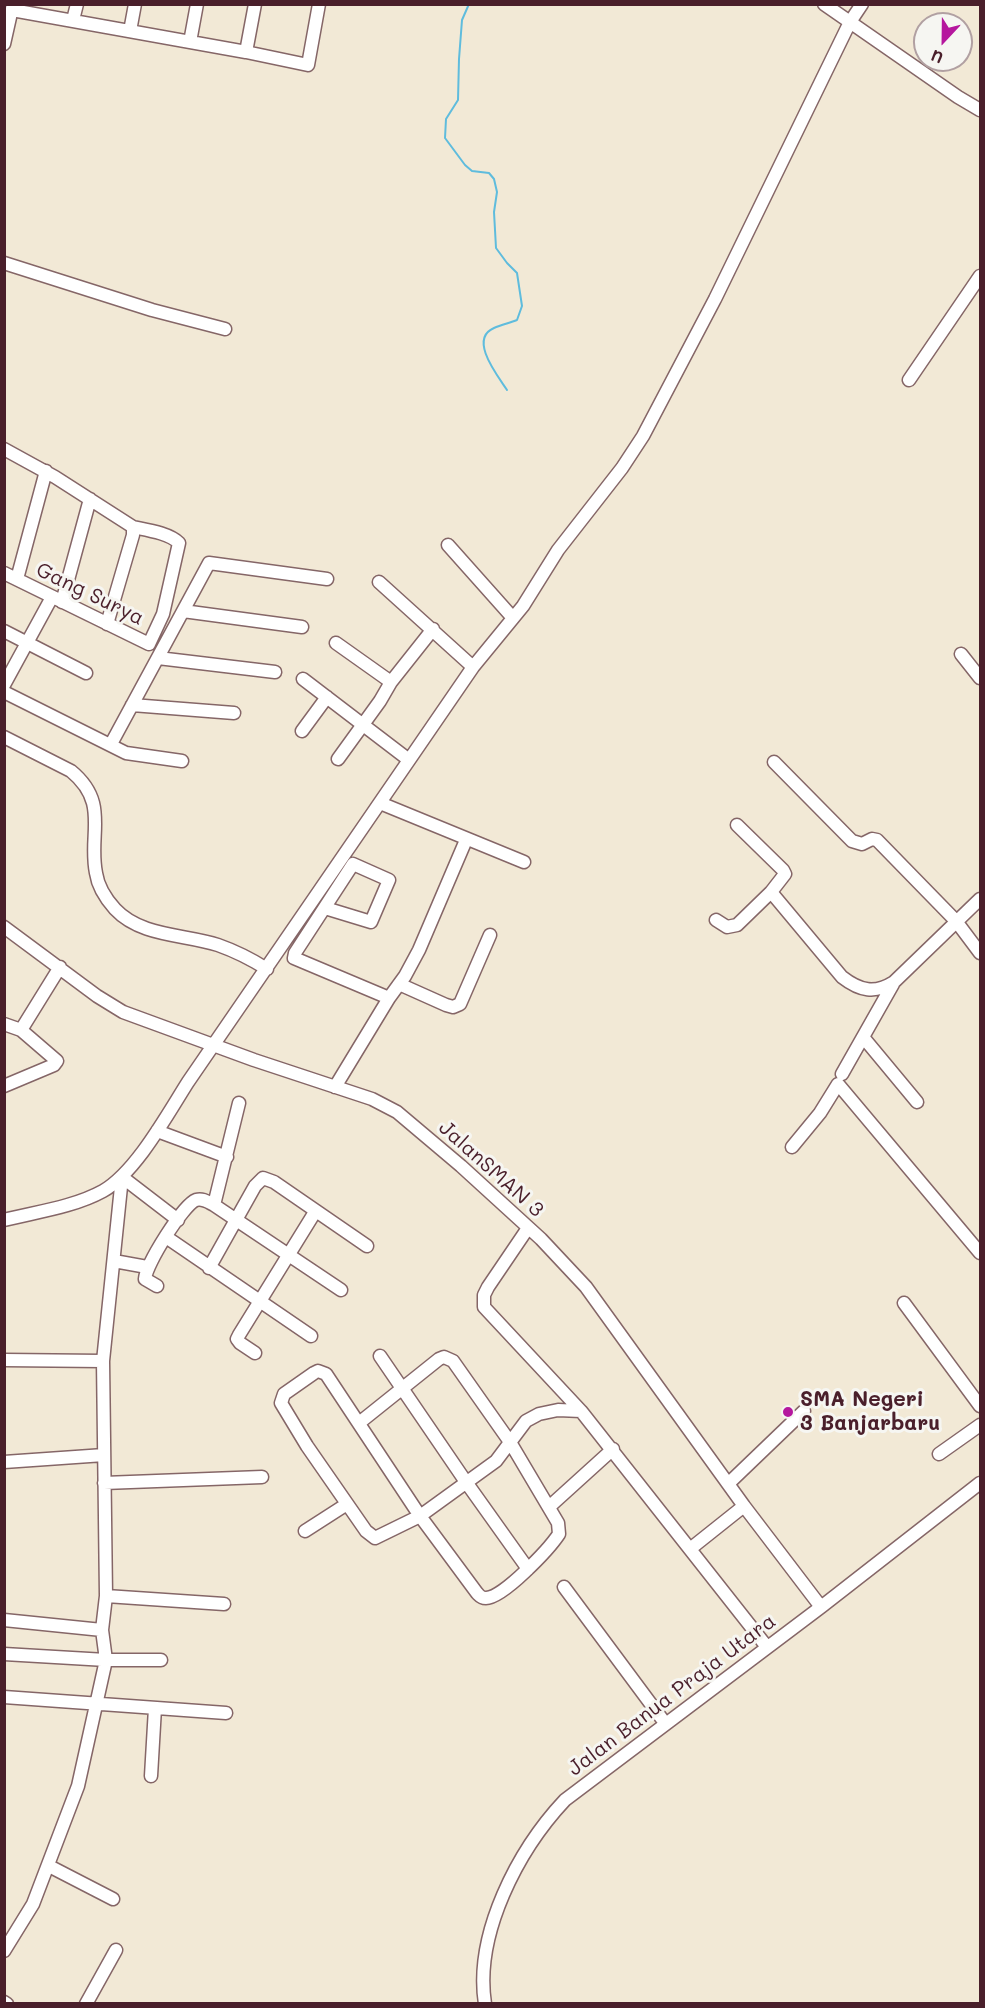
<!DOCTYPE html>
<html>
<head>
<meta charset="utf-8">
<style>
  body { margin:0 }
  #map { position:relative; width:985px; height:2008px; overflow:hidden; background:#f2e9d6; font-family:Mali,sans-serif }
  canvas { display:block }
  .frame { position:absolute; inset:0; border:6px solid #4a1f2b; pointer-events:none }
  .north { position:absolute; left:913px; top:12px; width:60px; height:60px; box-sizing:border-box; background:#f6f6f2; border:2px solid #b1a0a2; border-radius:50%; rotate:202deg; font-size:16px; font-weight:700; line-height:24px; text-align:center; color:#4a1f2b }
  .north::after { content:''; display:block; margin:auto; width:21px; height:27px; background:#b5179e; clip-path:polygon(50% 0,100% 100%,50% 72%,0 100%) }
</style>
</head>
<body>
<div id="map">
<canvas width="985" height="2008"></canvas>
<div class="frame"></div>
<div class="north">U</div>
</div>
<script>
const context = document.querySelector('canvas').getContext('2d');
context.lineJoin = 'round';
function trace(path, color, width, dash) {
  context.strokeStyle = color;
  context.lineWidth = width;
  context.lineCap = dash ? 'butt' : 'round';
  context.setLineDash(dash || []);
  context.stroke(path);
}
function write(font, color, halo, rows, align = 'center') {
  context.font = font + ' Mali,sans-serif';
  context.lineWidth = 6;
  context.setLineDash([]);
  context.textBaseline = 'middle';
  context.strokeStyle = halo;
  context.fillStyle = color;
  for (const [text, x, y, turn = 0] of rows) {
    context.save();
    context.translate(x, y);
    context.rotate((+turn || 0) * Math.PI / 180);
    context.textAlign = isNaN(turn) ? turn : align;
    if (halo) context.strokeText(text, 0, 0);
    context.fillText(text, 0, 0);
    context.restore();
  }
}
const stream = new Path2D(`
  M469,4L462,20L459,59L458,100L446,119L445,138L465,165L472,171L489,173L494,179L497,192L494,212L496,248L507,263L517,273L522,306L517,320C509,323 501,325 494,328C468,339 498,376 507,390`);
const minor = new Path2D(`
  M824,4L958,97L980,110
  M12,10L246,52L255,4
  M73,20L77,4
  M130,31L135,4
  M190,42L197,4
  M4,44L13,4
  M246,52L308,65L319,4
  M4,263L152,310L225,329
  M909,380L980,276
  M4,449L55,477L133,527V535L107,624
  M448,545L513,618
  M4,573L149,644L163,614L179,543C169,533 147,530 133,527
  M17,579L46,471
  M379,582L473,667
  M62,602L90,499
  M183,611L302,627
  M4,631L86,673
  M336,643L391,682
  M961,654L980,678
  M158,658L275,672
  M303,679L409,760
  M4,685L52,597
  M4,692L126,753L182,761
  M132,705L234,713
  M302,731L327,697
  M4,737L71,771C110,803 88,834 96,873C98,887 106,899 115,909C141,937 185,934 218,945C235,951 251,959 267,969
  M111,744L209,563L327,579
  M338,759L380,701L391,682L433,629
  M774,762L852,841L862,844L872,839L877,840L956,921L980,953
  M380,803L524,862
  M737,825L783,870L785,874L771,892L842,977C860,991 875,994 894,982L980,899
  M325,908L371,922L389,880L353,864L295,953L294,958L389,998
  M716,920L727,927L737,925L771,892
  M4,927L97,996L123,1012L254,1060L372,1099L397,1112L461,1166L541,1239L586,1287L744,1506L821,1607
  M399,984L446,1005L453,1007L460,1004L490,935
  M4,1024L21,1030L57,1061L54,1065L4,1086
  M21,1030L60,967
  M863,1037L917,1102
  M842,1074L893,984
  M335,1087L389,998L405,976L419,950L466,840
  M157,1131L227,1157
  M792,1147L820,1113L838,1084L980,1253
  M122,1177L178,1220
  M214,1205L239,1103
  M4,1220C36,1212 74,1207 103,1191C136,1172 167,1115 188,1082L473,667L523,606L558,550L622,468L643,436L715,299L850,22L862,4
  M528,1228L488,1287L484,1295V1307L581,1411
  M166,1237L311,1336
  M114,1261L147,1267
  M209,1268L255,1186L263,1178L274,1182L367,1246
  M157,1286L145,1279C146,1264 183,1205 196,1200C203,1198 208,1202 214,1205L341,1290
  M904,1303L980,1406
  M255,1353L240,1343L237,1339L239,1335L315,1212
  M380,1356L466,1482L528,1569
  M4,1360L103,1361
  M359,1423L439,1359L444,1357L453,1361L510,1442L558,1523L559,1534C549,1549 503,1598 486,1598C481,1598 480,1596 477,1593L420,1516L326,1374L318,1371L314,1373L284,1394L281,1403L307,1446L366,1531L375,1538L420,1516L496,1461L526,1421L539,1414L558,1410L581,1411L767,1647
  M939,1454L980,1425
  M4,1462L104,1455
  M104,1483L262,1477
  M729,1483L804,1411
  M549,1507L613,1449
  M305,1531L347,1504
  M690,1549L744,1506
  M564,1587L665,1723
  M106,1596L224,1604
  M4,1620L102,1630
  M4,1654L106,1660H161
  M4,1697L226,1713
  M151,1776L155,1708
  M49,1866L113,1899
  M4,1951L33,1904L78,1786L106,1660L102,1630L106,1596L103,1361L122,1177
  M4,2002L7,2004
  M86,2004L116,1950
  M485,2004C474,1934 518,1850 565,1800L821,1607L980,1483`);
const markers = [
  [788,1412,6,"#b5179e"]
];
const streetNames = [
  ["Gang Surya",90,594,26],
  ["JalanSMAN 3",491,1169,42],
  ["Jalan Banua Praja Utara",672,1695,-37]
];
const poiNames = [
  ["SMA Negeri",800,1400],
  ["3 Banjarbaru",800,1424]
];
trace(stream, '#5fbcdd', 2);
trace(minor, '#856667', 15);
trace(minor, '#fff', 12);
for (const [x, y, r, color] of markers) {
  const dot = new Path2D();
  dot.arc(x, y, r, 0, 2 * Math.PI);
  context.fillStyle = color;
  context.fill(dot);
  trace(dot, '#f6f6f2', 2);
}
write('21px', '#4a1f2b', '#f6f6f2', streetNames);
write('bold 21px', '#4a1f2b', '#f6f6f2', poiNames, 'left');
</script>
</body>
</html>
